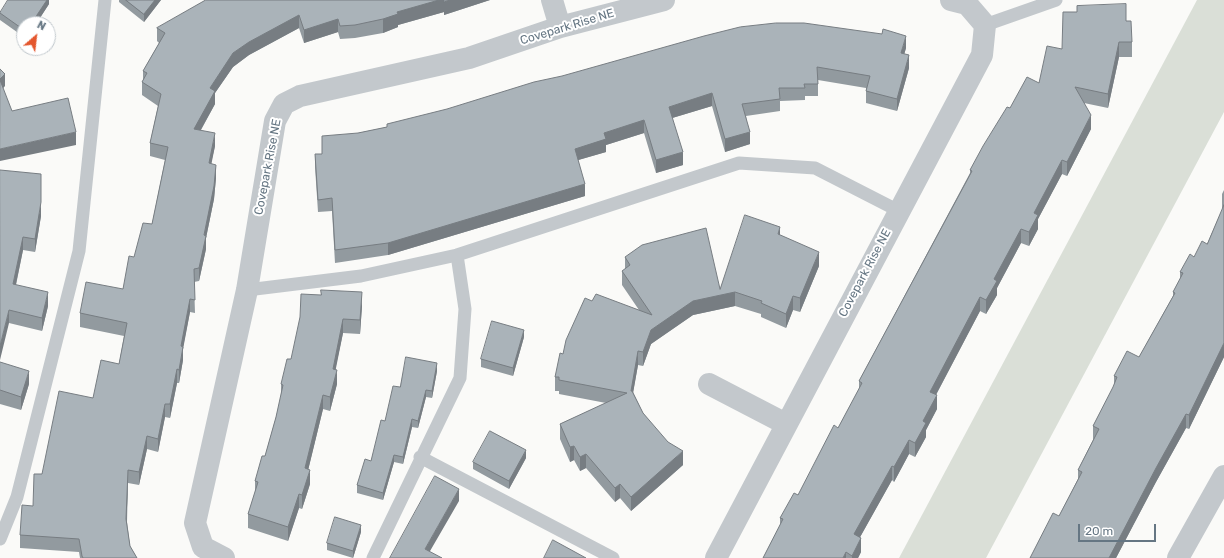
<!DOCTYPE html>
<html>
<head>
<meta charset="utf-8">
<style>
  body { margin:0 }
  #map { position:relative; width:1224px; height:558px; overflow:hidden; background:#fafaf8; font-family:Rubik,sans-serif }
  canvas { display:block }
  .north { position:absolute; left:16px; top:16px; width:40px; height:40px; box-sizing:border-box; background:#fff; border:1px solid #c1c8cd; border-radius:50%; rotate:28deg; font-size:11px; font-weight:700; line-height:16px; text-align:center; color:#657683 }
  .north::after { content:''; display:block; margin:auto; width:14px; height:18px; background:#e4572e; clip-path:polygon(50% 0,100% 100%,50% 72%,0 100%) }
  .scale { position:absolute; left:1078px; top:524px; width:78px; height:18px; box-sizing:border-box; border:2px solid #657683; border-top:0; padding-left:5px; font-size:12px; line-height:14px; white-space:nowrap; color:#657683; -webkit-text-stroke:3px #fff; paint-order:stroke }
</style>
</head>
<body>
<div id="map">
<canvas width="1224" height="558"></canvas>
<div class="north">N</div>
<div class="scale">20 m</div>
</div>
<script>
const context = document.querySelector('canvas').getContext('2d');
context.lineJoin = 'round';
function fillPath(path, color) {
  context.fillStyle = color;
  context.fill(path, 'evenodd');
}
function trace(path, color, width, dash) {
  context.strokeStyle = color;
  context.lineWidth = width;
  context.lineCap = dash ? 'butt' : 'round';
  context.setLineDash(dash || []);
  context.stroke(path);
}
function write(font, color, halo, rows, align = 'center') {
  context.font = font + ' Rubik,sans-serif';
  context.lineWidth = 4;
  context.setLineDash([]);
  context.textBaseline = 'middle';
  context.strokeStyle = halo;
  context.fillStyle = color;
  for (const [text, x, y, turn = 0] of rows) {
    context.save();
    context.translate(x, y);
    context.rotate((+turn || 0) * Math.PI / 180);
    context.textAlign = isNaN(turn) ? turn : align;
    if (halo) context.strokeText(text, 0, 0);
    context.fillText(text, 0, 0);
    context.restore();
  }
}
const green = new Path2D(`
  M1197,0H1224V112L986,558H899Z`);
const service = new Path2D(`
  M985,25L1056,0
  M247,290L361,276L457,255L739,163L815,168L899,211
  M420,457L613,558
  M0,539L17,497L79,251L105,0
  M373,558L460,378L465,309L457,255`);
const minor = new Path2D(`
  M552,0L560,27
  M709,384L786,424
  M224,558L203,547L195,523L247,290L275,121L284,104L300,96L469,58L560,27L664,0
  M716,558L982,55L985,25L967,4L951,0
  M1178,558L1224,476`);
const wall = new Path2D(`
  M49,0V4L36,24H24V37L0,20V12Z
  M119,0H161L144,22L119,2Z
  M206,0H490L444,15V12L398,25V27L383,33L355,38L340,39L338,32L304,43L299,28L249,55L233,67L215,93V104L201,130L215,146L211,163L216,178L214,199L206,238V249L199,281L194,282L195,313L190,312L183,347V360L179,383H177L170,418L165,417L158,452L147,449L139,485L128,483L127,522L130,546L137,558H80L79,552L20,548V535L33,506L42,474L93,398L119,364L124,336L80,327V313L123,289L134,257L152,224L165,160L150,156V143L158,106L142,95V82L143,80V71L159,43L157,41V28Z
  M1126,21L1132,42V57H1119L1108,108L1084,103L1091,129L1067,176L1062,174L1038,219V229L1029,246L1021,243L997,288V295L986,314L980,311L936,395L937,409L926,430V437L915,457L909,454L894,482L892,480L860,537L861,552L858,558H763L780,525V518L798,495L838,428L859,389V381L970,173V170L1010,108L1039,83L1062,49Z
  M906,48L904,54L909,68L897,111L866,103V88L818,80V96H805V100L780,101V111L746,116L750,144L725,152L712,106L672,118L683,165L656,173L644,133L606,145V152L578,160L585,196L388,255L335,263L332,211L318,212L315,167V154H322L358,133L387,127V124Z
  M0,170L41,216L35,252L23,250L16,285L48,306L42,331L9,323Z
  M1224,190V357L1189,429L1186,428L1156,482L1116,558H1030L1059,516L1078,479V470L1093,440V426L1114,386V376L1139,357L1173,296V292L1180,279V272L1194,257L1207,244L1223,208H1222V194Z
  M780,235L819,266L800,312L793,310L786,328L761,317V314L735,306L693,315L651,344L643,366L638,365L633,392L643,413L683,465L631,511L620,498L615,502L586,468L580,471L574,460L570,462L560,439V424L606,403L559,394V391H555V377L563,354L592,301L639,310L622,285V271L625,269V257L720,289Z
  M321,295L362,306L360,334L343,333L335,370L337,384L330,411L323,409L308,470L310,484L302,509L299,508L288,541L248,528V514L255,493V481L265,456L276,417L281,397V384L291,359Z
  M524,337L513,376L481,367V359Z
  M0,362L29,384L21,410L0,404Z
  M437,371L432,398L426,397L418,428L412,427L403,464L394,462L383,500L357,493V485L371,461L385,421L400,387Z
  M526,458L509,489L473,469V462Z
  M361,532L353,558L327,550V543Z`);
const shadedWall = new Path2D(`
  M47,0H49V4L36,24H31Z
  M155,0H161L144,22V14Z
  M439,0H444V12L398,25V27L383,33V19L397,12Z
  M450,0H490L444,15V2Z
  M299,15V28L249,55L233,67L215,93V104L194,142V129L210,88L233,53L249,42Z
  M338,19V32L304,43V30Z
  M906,36V48L901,66V53Z
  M1119,42V57L1108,108V94Z
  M909,55V68L897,111V99Z
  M5,74V86L0,92V79Z
  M712,93V106L669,119V107Z
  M1091,115V129L1067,176V162Z
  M644,120V133L606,145V152L575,161V149L604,133Z
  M76,132V145L0,161V149Z
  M750,132V144L725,152V139Z
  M215,133V146L209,176V163Z
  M683,152V165L656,173V160Z
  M1062,160V174L1038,219V229L1029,246V232L1034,213Z
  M216,165V178L214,199L206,238V249L199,281V268Z
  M585,184V196L388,255V243Z
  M41,202V216L35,252V239Z
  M780,227V241L778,234Z
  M1021,229V243L997,288V295L986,314V300L994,279Z
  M23,237V250L13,298V284Z
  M819,252V266L800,312V298Z
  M48,292V306L42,331V318Z
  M362,292V306L360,334V320Z
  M735,292V306L693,315L651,344L643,366V352L651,330L693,301Z
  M793,296V310L786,328V314Z
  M980,297V311L930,406V392Z
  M190,299V312L181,360V346Z
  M9,310V323L0,360V346Z
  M343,319V333L333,383V369Z
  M524,330V337L513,376V368Z
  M1224,343V357L1189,429V415Z
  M183,347V360L179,383V370Z
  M638,351V365L631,405V391Z
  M437,363V371L432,398V391Z
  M177,369V383L170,418V404Z
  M337,370V384L330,411V397Z
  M29,371V384L21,410V397Z
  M426,390V397L418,428V421Z
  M323,395V409L305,483V468Z
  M937,395V409L926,430V437L915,457V443L923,421Z
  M165,404V417L158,452V439Z
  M1186,414V428L1156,482L1116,558H1109L1156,468Z
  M412,419V427L403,464V457Z
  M147,436V449L139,485V472Z
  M909,440V454L894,482V467Z
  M574,446V460L570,462V447Z
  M526,450V458L509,489V481Z
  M683,451V465L631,511V497Z
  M586,454V468L580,471V457Z
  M394,455V462L383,500V493Z
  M892,466V480L854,548V534Z
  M128,470V483L126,532V519Z
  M310,470V484L302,509V495Z
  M620,484V498L615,502V488Z
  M459,489V501L426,558L425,549Z
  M299,494V508L288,541V527Z
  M361,525V532L353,558V551Z
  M861,538V552L858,558H852V556Z
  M846,552V558H843Z`);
const building = new Path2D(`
  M8,0H47L31,24H24V30L0,13Z
  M126,0H155L144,14Z
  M206,0H439L397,12L398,14L383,19L355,25L340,26L338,19L304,30L299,15L249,42L233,53L210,88L215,91L194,129L215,133L209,163L216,165L214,186L204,235L206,236L199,268L194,269L195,300L190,299L181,346L183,347L179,370L177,369L170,404H165L158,439L147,436L139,472L128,470L126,519L130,546L137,558H83L82,556L79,539L20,535L22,505L33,506L34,474H42L59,391L93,398L101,360L119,364L127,323L80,313L86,282L123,289L129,256L134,257L143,223L152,224L168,147L150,143L161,94L142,82L147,73L143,71L165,33L157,28Z
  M444,0H450L444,2Z
  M1126,4V21H1131L1132,42H1119L1108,94L1075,87L1091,115L1067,162L1062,160L1034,213L1038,215L1029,232L1021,229L994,279L997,281L986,300L980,297L930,392L937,395L923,421L926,423L915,443L909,440L894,467L892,466L854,534L861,538L852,556L846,552L843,558H763L783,519L780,518L794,493L798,495L834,425L838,428L862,383L859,381L972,171L970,170L983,146L1007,107L1010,108L1027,77L1039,83L1047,46L1062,49L1063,12H1077V6Z
  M776,23H804L882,34L883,29L906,36L901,53L909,55L897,99L866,91L870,76L817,67L818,84H804L805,88H779L780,99L742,104L750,132L725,139L712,93L669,107L683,152L656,160L644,120L604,133L606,139L575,149L585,184L388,243L335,250L332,198L318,200L315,154H322V136L358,133L387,127V124L447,109L534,82L562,76L704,36L740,27Z
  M0,69L5,74L0,79Z
  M0,80L12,111L68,98L76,132L0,149Z
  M0,170L41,174V202L35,239L23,237L13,284L48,292L42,318L9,310L0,346Z
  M1224,205V343L1189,415L1186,414L1156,468L1109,558H1030L1053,513L1059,516L1082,472L1078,470L1099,429L1093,426L1113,387L1117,377L1114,376L1127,351L1139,357L1175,293L1173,292L1183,273L1180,272L1190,254L1194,257L1202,241L1207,244Z
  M745,215L780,227L778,234L819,252L800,298L793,296L786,314L761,303L762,301L735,292L693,301L651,330L643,352L638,351L631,391H632L643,413L668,442L683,451L631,497L620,484L615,488L586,454L580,457L574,446L570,447L560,424L627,393L559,380V377H555L560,353L563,354L566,340L585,298L592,301L596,294L652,315L622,271L630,265L625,257L642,245L706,228L720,289Z
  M321,290L362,292L360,320L343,319L333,369L337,370L330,397L323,395L305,468L310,470L302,495L299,494L288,527L248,514L258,482L255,481L262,456H265L276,417L283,385L281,384L287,359H291L300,317L301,294L321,295Z
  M492,321L524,330L513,368L481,359Z
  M406,357L437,363L432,391L426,390L418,421L412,419L403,457L394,455L383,493L357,485L365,459L371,461L381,420L385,421L393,386L400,387Z
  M0,362L29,371L21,397L0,390Z
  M490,431L526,450L509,481L473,462Z
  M435,476L459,489L425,549L442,558H390Z
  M335,517L361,525L353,551L327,543Z
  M553,540L586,558H544Z`);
const streetNames = [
  ["Covepark Rise NE",567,27,-17],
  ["Covepark Rise NE",268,167,-79],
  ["Covepark Rise NE",865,273,-62]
];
fillPath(green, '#dadfd7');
trace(service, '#c3c8cc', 13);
trace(minor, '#c3c8cc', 22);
fillPath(wall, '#929a9f');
fillPath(shadedWall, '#777d82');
fillPath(building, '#aab3b9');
trace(building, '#777d82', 1);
write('12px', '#657683', '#fff', streetNames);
</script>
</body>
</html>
